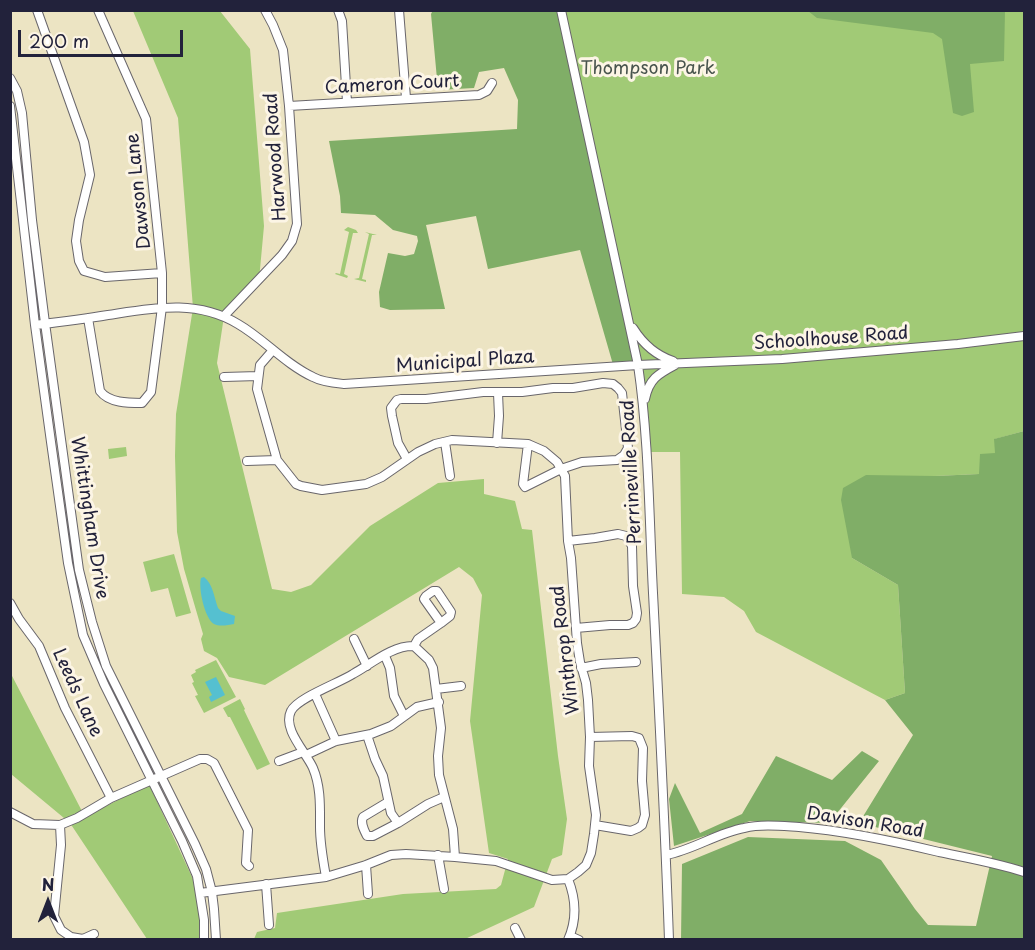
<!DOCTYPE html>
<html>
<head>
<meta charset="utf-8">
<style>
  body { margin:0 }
  #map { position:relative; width:1035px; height:950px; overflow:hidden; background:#ece4c3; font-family:"Playpen Sans",sans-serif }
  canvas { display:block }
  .frame { position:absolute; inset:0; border:12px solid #22223b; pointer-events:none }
  .north { position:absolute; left:18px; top:872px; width:60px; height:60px; -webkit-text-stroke:4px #fcf5e5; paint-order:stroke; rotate:0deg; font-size:16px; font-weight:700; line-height:24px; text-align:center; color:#22223b }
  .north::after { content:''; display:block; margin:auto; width:21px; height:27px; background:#22223b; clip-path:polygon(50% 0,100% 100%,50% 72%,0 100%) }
  .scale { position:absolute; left:18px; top:30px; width:165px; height:27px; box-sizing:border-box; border:3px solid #22223b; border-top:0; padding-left:8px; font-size:18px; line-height:21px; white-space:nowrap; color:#22223b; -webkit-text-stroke:4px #fcf5e5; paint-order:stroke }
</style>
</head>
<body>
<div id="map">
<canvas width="1035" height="950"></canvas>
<div class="frame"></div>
<div class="north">N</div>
<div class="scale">200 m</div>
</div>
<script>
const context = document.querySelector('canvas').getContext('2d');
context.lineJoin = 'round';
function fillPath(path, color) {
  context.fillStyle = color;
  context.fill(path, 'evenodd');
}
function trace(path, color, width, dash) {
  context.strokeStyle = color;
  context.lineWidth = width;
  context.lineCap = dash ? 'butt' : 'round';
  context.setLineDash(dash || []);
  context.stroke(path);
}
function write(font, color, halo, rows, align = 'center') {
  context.font = font + ' "Playpen Sans",sans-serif';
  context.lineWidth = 6;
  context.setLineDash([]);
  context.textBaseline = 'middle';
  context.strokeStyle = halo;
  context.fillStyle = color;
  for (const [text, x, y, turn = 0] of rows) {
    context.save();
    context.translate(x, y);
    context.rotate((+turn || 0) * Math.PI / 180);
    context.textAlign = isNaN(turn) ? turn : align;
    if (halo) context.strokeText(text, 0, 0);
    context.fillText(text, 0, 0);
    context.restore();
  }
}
const green = new Path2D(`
  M133,11H220L250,49L264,226L259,280L224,316L217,363L272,589L291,592L311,585L370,526L438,483L484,479V494L515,501L522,529L532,530L558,756L567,819L562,855L552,859L534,907L465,939H254L257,932L275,928L277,913L403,894L496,889L501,885L508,859L489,853L470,721L482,595L473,578L459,567L265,685L229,677L217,658L204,651L201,639L203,634L184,569L177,532L175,456L176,414L193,308L178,118Z
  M561,11H1024V431L995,439V453L979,474L935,476L852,558L898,585L905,693L885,700L756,632L744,611L724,597L682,594L680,452H648L644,406Z
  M348,227L356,230L358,233H353L344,274L348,276L347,278L335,274L336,273L340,274L349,232L344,230Z
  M365,232L377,235H372L362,279L366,280V282L354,279L359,278L369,234Z
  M126,447L127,456L109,459L108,449Z
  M174,554L191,613L176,617L168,588L151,592L143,562Z
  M216,660L236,697L204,713L195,696L198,695L192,683L194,682L191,675L196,672L195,670Z
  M10,672L85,817L149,784L198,890L201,939H147L70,823L11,774Z
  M240,699L245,709L244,710L270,764L257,770L230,717H228L223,708Z`);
const forest = new Path2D(`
  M433,10L561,11L639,367L614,368L580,250L488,269L476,216L426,225L445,309L390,310L380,307L379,292L388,253L405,256L414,254L418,241L417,236L393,230L375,215L341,213L340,196L329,141L517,129L518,100L504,68L479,72L474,88L438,90L431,14Z
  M808,11H1005L1004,61L970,64L974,112L962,116L953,113L942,39L933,33L817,18Z
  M1024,431V939L681,940L682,864L748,837L845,841L881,860L915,909L928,925L976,926L992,856L859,823L913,735L885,700L905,693L898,585L852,558L841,500L843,488L866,475L935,476L979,474L980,454L995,453L994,439Z
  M862,751L879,761L829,823L750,821L674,846L669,799L675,783L700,833L742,814L776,756L832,780Z`);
const water = new Path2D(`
  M204,577C213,584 214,597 218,608L221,611L235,616L234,624C228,625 220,627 214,624C205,619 198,588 201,578Z
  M216,677L225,695L211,702L209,697L212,695L205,682Z`);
const minor = new Path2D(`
  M37,10L84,142L90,175L79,220L76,241L79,261L84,271L105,277L162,273
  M338,10L342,21L347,102
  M399,10L406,98
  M561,10L638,365C649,440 649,517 653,593C659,708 665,824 669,940
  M10,78L17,91L22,113L32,220L45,323L79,570L92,622L106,666L195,844L206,869L212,892L214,909L216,940
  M10,106L35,325L51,442L68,563L83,635L104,684L182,841L197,876L204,920V940
  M289,106L479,95L487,91L492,83
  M224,316L282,255L292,241L297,224L289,106L283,50L273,25L265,10
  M88,318L100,391C109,403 128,403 142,403L151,392L162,307V273L146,119L98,10
  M35,325C60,322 84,319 108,315C154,308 196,299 238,324C264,339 285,364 313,377C322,382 334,383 344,384L638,365L782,359L958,344L1024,336
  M633,328C643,344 655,355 673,361
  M224,377L258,376
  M645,399C649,379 658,374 675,365
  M445,442L450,476
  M497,443L499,416L498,393
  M407,459L398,443L392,416L391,408L397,400L401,399H426L483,392H522L553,388H573L603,383L613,384L618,388L622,393L628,448L624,455L617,460L582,462L561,469L525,487L523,484L528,444
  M247,461L277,460
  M568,541L595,538L618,534L626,536L632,546L633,586L637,613L636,619L633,623L628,625H610L576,628
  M433,591H437L451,612L450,616L441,623L424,599L426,596Z
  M10,603L19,619L39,646L65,708L111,798
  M354,639L367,666
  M414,646L418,639L441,623
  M385,656L390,668L394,696L404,716
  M581,668L601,664L636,662
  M436,689L461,686
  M315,694L336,741
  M367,735L375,759L383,776L391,813L398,823
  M590,737L632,736L639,738L643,748L642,781L645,815L642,825L638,828L631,831L595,825
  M306,755L336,741L371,734L391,726L417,707L439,702
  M279,761L303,752
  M388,802L363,817C360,823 364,830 367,836H373L398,823L428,804L444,797
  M10,812L33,824L60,825L77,818L111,798L200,759H207L214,763L248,830L246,863L249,866
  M60,825L61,845L54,916L61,930L71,937L83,939L94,934
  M438,855L444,889
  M666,855C693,850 717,833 744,828C762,824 781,826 799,827C846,831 893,841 939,852C968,858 997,863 1024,872
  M366,865L368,894
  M326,877C323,860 320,844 320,827C320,807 321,787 313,768C306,752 282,729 291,711C297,698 339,683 353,674C371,664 393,645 414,646L429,660L433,668L441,728L438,756L439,775L453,829L455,857
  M266,884L269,925
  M200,893L326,877L366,865L391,855L406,854L455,857L496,861L552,880L568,879L578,872L586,865L591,853L594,834L596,815L589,766L590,737L588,700L586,683L580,662L577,643L571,558L568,541L565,476L557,462L544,451L528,444L452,440L435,444L418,452L382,477L366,484L322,490L301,486L296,484L277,460L257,389L260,365L273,350
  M515,928L521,940
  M570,936L579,940
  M568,940C577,920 576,899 568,879`);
const parkNames = [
  ["Thompson Park",648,69]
];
const streetNames = [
  ["Cameron Court",392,85,-3],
  ["Harwood Road",276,157,-94],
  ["Dawson Lane",139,191,-96],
  ["Schoolhouse Road",831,339,-4],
  ["Municipal Plaza",465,362,-4],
  ["Perrineville Road",632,472,-93],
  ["Whittingham Drive",89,518,81],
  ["Winthrop Road",566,650,-97],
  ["Leeds Lane",77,693,65],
  ["Davison Road",865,823,9]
];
fillPath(green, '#a1ca76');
fillPath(forest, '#80ae67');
fillPath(water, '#55c0d0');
trace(minor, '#69666b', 10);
trace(minor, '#fff', 8);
write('18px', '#48544d', '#fcf5e5', parkNames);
write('18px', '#22223b', '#fcf5e5', streetNames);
</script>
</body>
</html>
